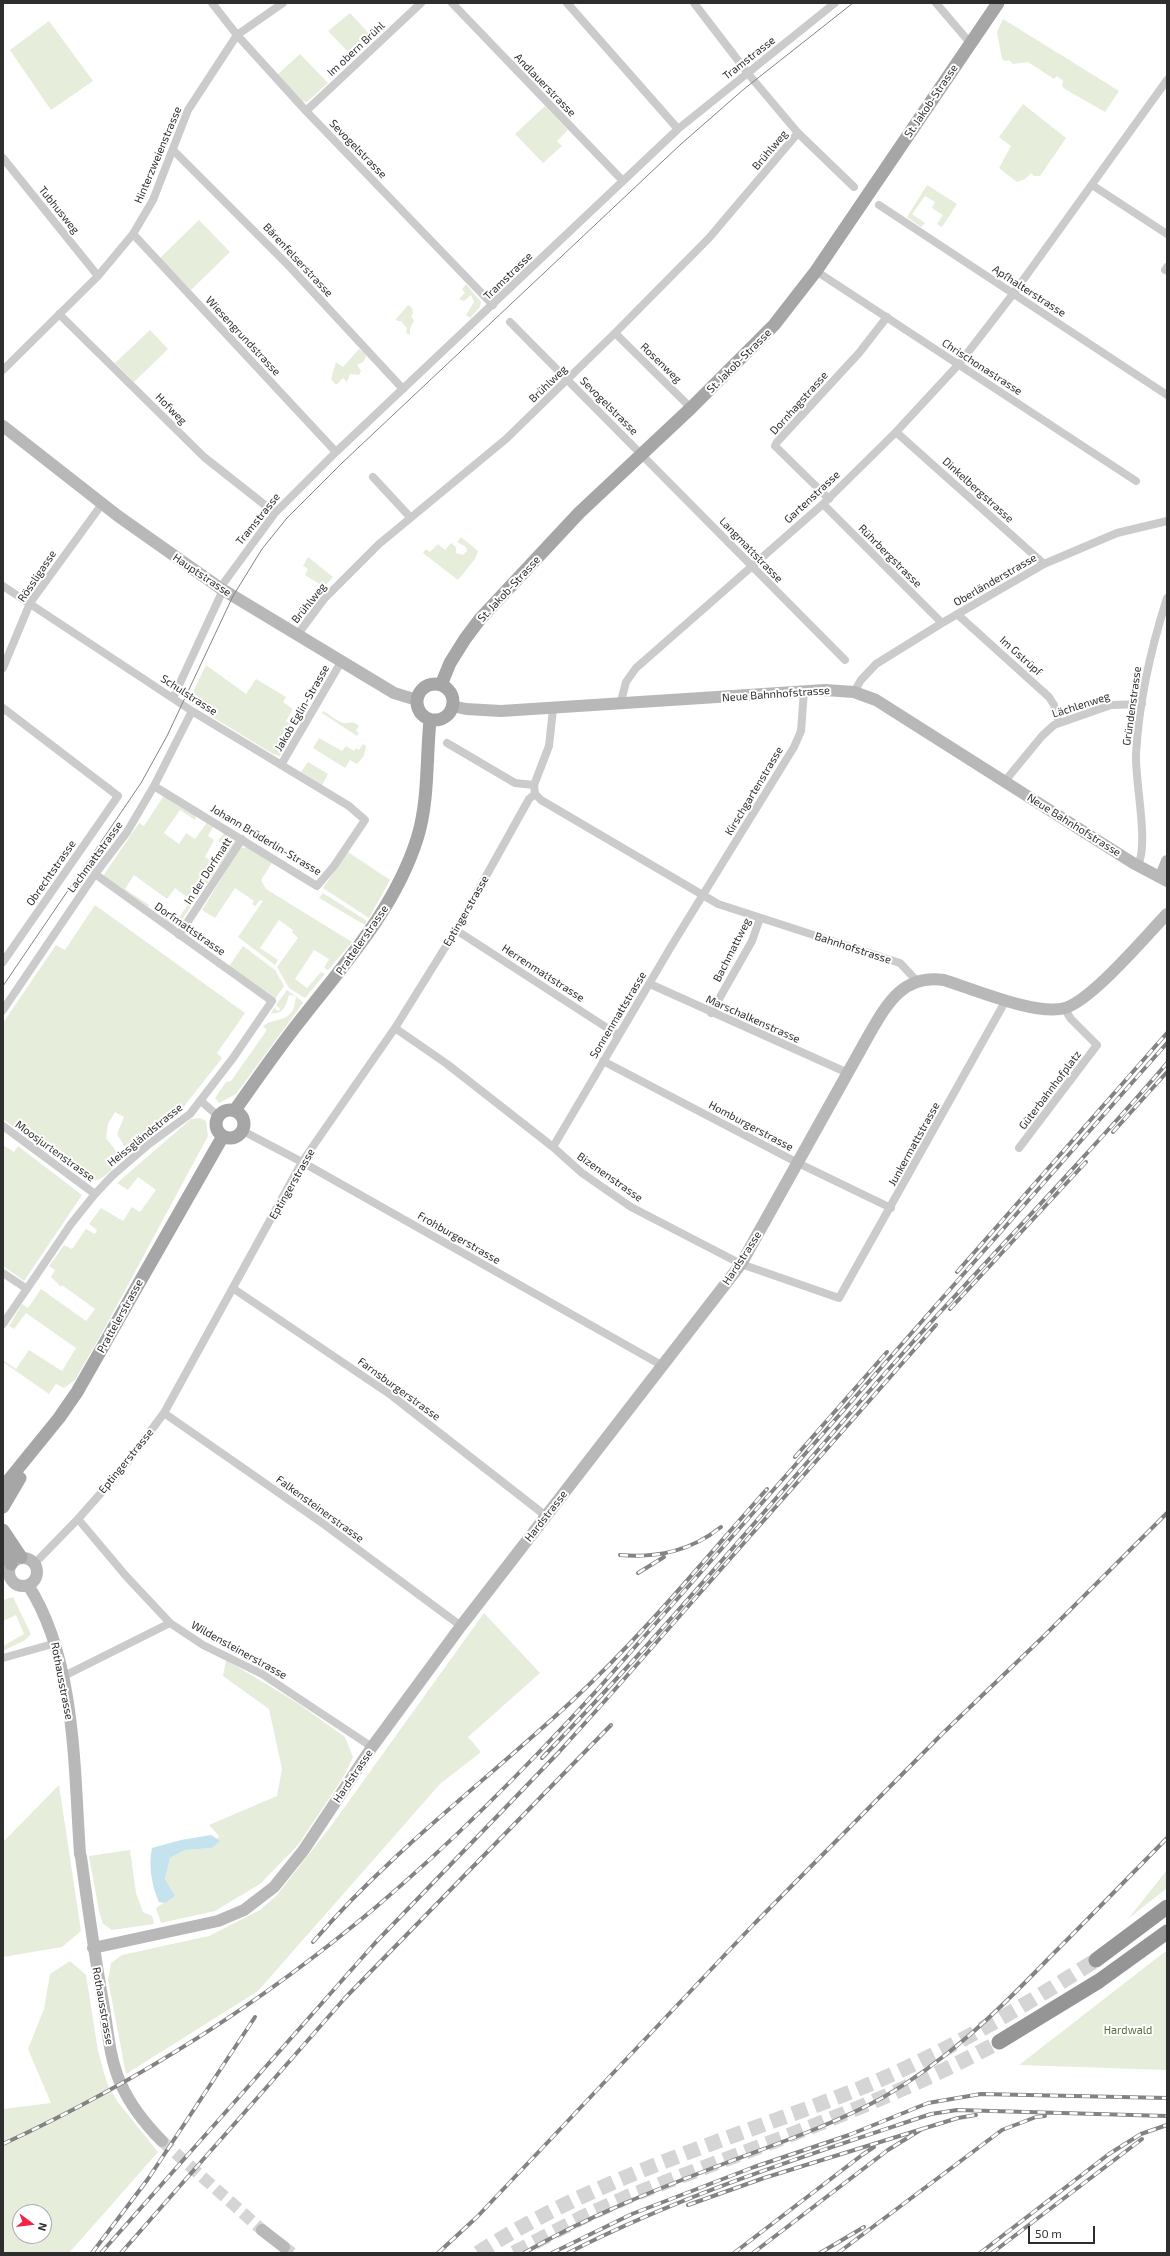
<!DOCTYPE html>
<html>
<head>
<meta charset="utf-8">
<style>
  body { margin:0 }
  #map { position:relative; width:1170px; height:2256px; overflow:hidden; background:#fff; font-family:"Exo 2",sans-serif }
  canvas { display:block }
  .frame { position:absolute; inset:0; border:4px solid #2e2e2e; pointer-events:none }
  .north { position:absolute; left:12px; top:2204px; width:40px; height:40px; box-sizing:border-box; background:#fff; border:1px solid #ababab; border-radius:50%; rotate:105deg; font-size:11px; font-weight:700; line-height:16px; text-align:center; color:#2e2e2e }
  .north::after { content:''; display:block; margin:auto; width:14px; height:18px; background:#f32348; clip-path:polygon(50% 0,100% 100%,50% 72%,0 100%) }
  .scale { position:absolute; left:1028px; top:2226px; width:67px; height:18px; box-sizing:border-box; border:2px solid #2e2e2e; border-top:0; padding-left:5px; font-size:12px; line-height:14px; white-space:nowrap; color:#2e2e2e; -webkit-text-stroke:3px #fff; paint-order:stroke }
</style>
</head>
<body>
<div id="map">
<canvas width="1170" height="2256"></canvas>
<div class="frame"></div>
<div class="north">N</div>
<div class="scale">50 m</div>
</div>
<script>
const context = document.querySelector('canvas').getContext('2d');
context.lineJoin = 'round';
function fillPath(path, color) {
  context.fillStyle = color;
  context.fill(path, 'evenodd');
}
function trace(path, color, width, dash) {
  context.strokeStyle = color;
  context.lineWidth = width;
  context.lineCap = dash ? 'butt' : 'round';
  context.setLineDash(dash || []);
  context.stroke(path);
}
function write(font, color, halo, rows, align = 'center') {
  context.font = font + ' "Exo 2",sans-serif';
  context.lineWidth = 4;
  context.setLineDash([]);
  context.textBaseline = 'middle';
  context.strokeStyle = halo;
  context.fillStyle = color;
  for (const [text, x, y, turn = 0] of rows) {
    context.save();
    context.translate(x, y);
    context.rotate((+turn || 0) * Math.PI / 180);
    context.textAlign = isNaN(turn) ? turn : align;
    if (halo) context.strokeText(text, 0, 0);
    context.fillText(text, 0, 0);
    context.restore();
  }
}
const green = new Path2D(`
  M350,13L374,39L354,58L328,31Z
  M1003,19L1119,91L1105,112L1065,89L1062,86L1063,81L1057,76L1054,79L1028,62L1013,64L1009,60L1005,61L1002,59L997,32Z
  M49,21L93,81L51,110L10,50Z
  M300,54L328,83L307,102L301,101L277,75Z
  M1023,104L1066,138L1040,176H1034L1031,173L1025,179L1017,182L999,168L1011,146L999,137Z
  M545,106L568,130L557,141L562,146L543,163L515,134Z
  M927,185L957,204L942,227L937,224L943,215L932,208L935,202L925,196L912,214L925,223L921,227L907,217Z
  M199,220L230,252L191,290L160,258Z
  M466,284L481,302L480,307L470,318L466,315L474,302L471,295L464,301L459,299L465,293L462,289Z
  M408,305L412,308L413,314L411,316L414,320L410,329V335L406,333L407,328L401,321H397L396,319Z
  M150,330L168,349L134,382L115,363Z
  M359,349L365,353L366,357L363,362L357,365L361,371L359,375L350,374L347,382L343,378L336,385L331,379L336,362L343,367Z
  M461,537L478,551L475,559L458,580L423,553L426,549L430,552L438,544L445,550L451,543L456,547V553L463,555L467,551L466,547L457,542Z
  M308,557L333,577L324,587L305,575L308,569L303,566Z
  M206,665L246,694L256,679L286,697L283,702L293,709L286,721L295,726L294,728L296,731L280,756L273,754L188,702Z
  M323,711C329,714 337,721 343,723C350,724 353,720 359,726L356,731L359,733L357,736L322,713Z
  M319,738L342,751L346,746L354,751L356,748L359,750L363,744L366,746L364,756L357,764L350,760L345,768L313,748Z
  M308,762L328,774L322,785L301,772Z
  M165,794L196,816L195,820L180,810L164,833L179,844L186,833L195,839L208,821L214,825L208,836L214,840L205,857L213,863L209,868L215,872L176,928L164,920L169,913L178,919L191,900L175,888L167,899L134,875L125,889L149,905L148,907L103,876L139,823L144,826Z
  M225,832L235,840L236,843L220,867L217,866L228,848L218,841Z
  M249,847L272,863L261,880L266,889L352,942L328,970L324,968L329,959L314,950L295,979L307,988L321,972L325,974L305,998L289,988L277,967L298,938L292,932L293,930L279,920L260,948L278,960L275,965L238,937L263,901L260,900L255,906L252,904L254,901L235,888L215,918L202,910L240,848Z
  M348,852L390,880L369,918L323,888Z
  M323,893L367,921L365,925L319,898Z
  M95,905L245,1013L217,1053L222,1058L182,1109L134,1151L125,1147L117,1134L124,1117L115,1112L108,1124L106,1138L116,1151L120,1161C112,1169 102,1182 90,1181L3,1119V1023L56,945L65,950Z
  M243,946L275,970L284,986L274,1000L228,968Z
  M287,990L302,1001L303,1003L236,1094L219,1103L215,1098L226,1082L231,1081L267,1030L263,1026C278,1015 293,1026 296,996L289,995C286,1005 284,1015 271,1013L274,1008L279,1011L280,1008L276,1005Z
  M200,1118L206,1121L208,1136L102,1333L75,1380L64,1388L56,1384L49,1394L3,1362V1360L16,1369L29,1350L62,1371L76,1348L26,1313L14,1329L9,1326L22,1304L28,1308L41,1289L86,1321L95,1309L62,1285L61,1287L51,1277L55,1270L49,1266L64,1245L72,1249L86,1229L95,1234L97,1230L89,1224L101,1208L123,1221L132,1207L140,1212L156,1190L138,1177L128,1190L117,1183L191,1119Z
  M3,1145L14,1152L18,1146L82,1195L24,1281L3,1266Z
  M13,1597L31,1634L25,1640L3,1651V1646L24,1634L16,1615L3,1621V1600Z
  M484,1613L540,1673L468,1737L481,1752L440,1784L258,1991L126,2074L108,1980L111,1963L122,1955L209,1936L260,1910L277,1895L331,1826Z
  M226,1660L296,1702L345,1737L353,1757L344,1776L298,1845L260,1884L215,1911L161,1923L156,1908L174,1896L165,1879L170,1858L185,1850L212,1848L219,1836L209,1825L277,1796L282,1769L269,1709L223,1676Z
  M59,1785L81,1931L62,1947L3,1957V1842Z
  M130,1850L136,1893L143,1912L152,1916L154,1924L112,1930L103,1924L99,1911L89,1856Z
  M1167,1870V1888L1128,1919Z
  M1167,1951V2070L1019,2065L1162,1954Z
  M70,1961L86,1975L98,2051L107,2083L117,2101L158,2152L69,2253H3V2109L51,2103L28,2049L44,2009L50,1974ZM20,2212H44V2236H20Z`);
const water = new Path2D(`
  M211,1835L219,1840V1842L212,1848L185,1850L170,1858L165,1879L175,1896L165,1903L159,1902C152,1887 148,1865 152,1848L181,1840Z`);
const secondaryTunnel = new Path2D(`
  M162,2141L262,2230
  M284,2247L292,2253`);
const highwayTunnel = new Path2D(`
  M478,2253C590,2181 715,2144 838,2097C929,2062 1014,2013 1096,1960
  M514,2253L583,2217L627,2197C752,2148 880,2106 999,2042`);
const street = new Path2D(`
  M212,3L237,35L306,111L493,305
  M452,3L623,181
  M567,3L678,129
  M694,3L750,76L798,133L854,187
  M936,3L971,44
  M306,111L421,3
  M173,150L288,265L403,389
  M3,158L98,276
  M1092,185L1167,234
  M879,205L1167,395
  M133,234L336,452
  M1165,270L1167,267
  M816,271L1136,481
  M59,314L204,457L275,513
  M510,322L845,660
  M615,333L691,408
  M3,370L98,276L133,234L153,200L188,110L237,35L283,3
  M896,432L1044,564
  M373,477L410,517
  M829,499L775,446L777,442L859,353L887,317
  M823,504L942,623
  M3,586L192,711L349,806L365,820L334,866L317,886L154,786
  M220,588L275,513L336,452L678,129L835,3
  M957,614L1049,697L1054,705L1059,723
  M298,634L324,599L379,544L506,439L615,333L709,238L798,133
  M3,668L30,603L102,504
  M854,692L861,680L876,664L942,623L1044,564L1117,533L1167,521
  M173,698L223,590
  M620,705L626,682L636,668L823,504L896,432L959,364L1013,294L1167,80
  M3,708L118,796L3,962
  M553,709L549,746L534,785L535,794L541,800L718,904L900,963L917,981
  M447,743L515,783L534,785
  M281,765L341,662
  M1005,781L1042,736L1054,725L1111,705L1142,704
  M1138,865C1149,844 1135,782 1136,754C1139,701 1151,648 1167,598
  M456,930L618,1035
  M179,935L242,839
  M650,984L848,1073
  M3,1010L95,874L127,832L154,786L192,711
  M711,1013L752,941L760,918
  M395,1028L447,1064L553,1147L582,1173L631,1207L741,1264L839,1298L1006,1000
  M603,1061L798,1163L891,1208
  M201,1101L218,1116
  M3,1126L95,1194
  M243,1131L302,1162L663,1366
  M553,1147L672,945L794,747L801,731L804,691
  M1019,1148L1097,1045L1071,1019L1064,1008
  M3,1273L27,1289
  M234,1289L391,1395L546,1516
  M3,1324L71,1224L95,1194L113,1175L149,1144L190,1114L233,1058L272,1001L95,874
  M164,1413L325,1525L461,1626
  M78,1519L126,1576L170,1623L203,1645L262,1674L372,1747
  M35,1563L78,1519L123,1468L164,1413L302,1162L395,1028L456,930L529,799L535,794
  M3,1658L56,1643
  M62,1677L170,1623`);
const secondary = new Path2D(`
  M3,426L118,516L220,588L394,693L417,700
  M452,706L466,709L501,711L825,690L854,692L876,700L1133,863L1167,881
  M1161,876L1167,861
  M9 1572a14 14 0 1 1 28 0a14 14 0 1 1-28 0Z
  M28,1585C76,1659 74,1769 80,1854
  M81,1857C88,1908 95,1958 104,2008C108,2032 110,2059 120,2082C130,2105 144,2123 162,2141
  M93,1948L218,1921L244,1910L274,1887L303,1851L372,1747L461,1626L741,1264L870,1033C888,1002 904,974 944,980C973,989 1036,1016 1065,1008C1092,1000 1145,937 1167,914
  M262,2230L284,2247`);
const primary = new Path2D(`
  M417 702a18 18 0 1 1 36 0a18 18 0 1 1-36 0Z
  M441,685L450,663L465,639L480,619L579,513L691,408L774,325L816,271L998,3
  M216 1124a14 14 0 1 1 28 0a14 14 0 1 1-28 0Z
  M235,1110C257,1079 279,1047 303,1017C346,962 395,908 417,839C429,801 426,760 430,720
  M3,1487L59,1418L77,1392L223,1136
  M3,1507L20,1478
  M3,1530L21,1557
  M3,1546L11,1564`);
const highway = new Path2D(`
  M1096,1960L1167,1907
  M999,2042L1099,1981L1167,1932`);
const tram = new Path2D(`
  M3,986L141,783L167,736L233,596L262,549L287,518L342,463L681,144L744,89L853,3`);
const rail = new Path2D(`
  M1113,1132L1167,1072
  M957,1272L1167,1033
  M950,1309L1086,1162
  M795,1457L887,1352
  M620,1555C658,1558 691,1551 721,1527
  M638,1573L664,1557
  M542,1758C665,1631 778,1494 895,1362C985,1261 1080,1165 1167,1063
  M313,1942C391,1851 486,1781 573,1700C643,1635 704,1560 767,1489
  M3,2144C137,2082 263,2002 376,1907C455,1840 528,1766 598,1689L1167,1043
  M688,2205L764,2178L922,2129
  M92,2253L148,2179L255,2017
  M101,2253L376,1942L559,1752L603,1703L936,1325
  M121,2253L345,1998L611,1725
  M438,2253L477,2217L754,1924L942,1734L1042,1638L1167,1513
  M524,2253C590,2215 660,2188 731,2161C782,2142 834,2124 882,2098C947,2061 998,2011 1049,1958C1089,1918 1128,1878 1167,1838
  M552,2253L632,2214L754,2167L849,2135L928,2103L981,2094L1167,2098
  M568,2253C683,2194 808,2155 931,2114L957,2110L1167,2116
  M734,2253L862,2155L874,2147
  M753,2253L888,2150L922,2129L958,2118L976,2115
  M820,2253L864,2227
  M838,2253L1002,2130L1036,2117L1045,2116
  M980,2253L1109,2154L1141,2134L1167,2125
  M992,2253L1142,2139`);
const streetNames = [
  ["Im obern Brühl",356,49,-43],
  ["Tramstrasse",749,58,-38],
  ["Andlauerstrasse",545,85,46],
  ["St. Jakob-Strasse",931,101,-56],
  ["Sevogelstrasse",358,149,46],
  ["Brühlweg",770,150,-50],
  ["Hinterzweienstrasse",158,155,-67],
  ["Tubhusweg",59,210,51],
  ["Bärenfelserstrasse",298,260,47],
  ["Tramstrasse",508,276,-44],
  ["Apfhalterstrasse",1029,291,33],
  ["Wiesengrundstrasse",243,336,47],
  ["St. Jakob-Strasse",739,361,-45],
  ["Rosenweg",661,363,44],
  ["Chrischonastrasse",982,367,33],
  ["Brühlweg",548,384,-44],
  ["Dornhagstrasse",799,403,-48],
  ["Sevogelstrasse",609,406,45],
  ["Hofweg",171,409,45],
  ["Dinkelbergstrasse",978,490,42],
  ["Gartenstrasse",812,497,-43],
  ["Tramstrasse",258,519,-51],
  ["Langmattstrasse",751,550,46],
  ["Rührbergstrasse",890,556,45],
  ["Hauptstrasse",202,575,34],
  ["Rössligasse",37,576,-56],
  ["Oberländerstrasse",995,580,-30],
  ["St. Jakob-Strasse",509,589,-47],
  ["Brühlweg",309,603,-51],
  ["Im Gstrüpf",1021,656,42],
  ["Neue Bahnhofstrasse",776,694,-4],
  ["Schulstrasse",189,695,33],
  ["Lächlenweg",1081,705,-18],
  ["Gründenstrasse",1132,706,-82],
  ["Jakob Eglin-Strasse",302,708,-60],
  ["Kirschgartenstrasse",754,791,-59],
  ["Neue Bahnhofstrasse",1074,825,32],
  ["Johann Brüderlin-Strasse",266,840,31],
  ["Lachmattstrasse",95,857,-54],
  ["In der Dorfmatt",208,871,-57],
  ["Obrechtstrasse",51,873,-55],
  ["Eptingerstrasse",466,911,-60],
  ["Dorfmattstrasse",190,929,35],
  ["Prattelerstrasse",362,940,-55],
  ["Bahnhofstrasse",853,948,18],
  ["Bachmattweg",732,950,-63],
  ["Herrenmattstrasse",543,973,33],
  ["Sonnenmattstrasse",618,1015,-59],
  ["Marschalkenstrasse",753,1019,24],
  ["Güterbahnhofplatz",1050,1090,-53],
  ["Homburgerstrasse",751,1126,28],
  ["Heissgländstrasse",145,1135,-39],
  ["Junkermattstrasse",914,1144,-61],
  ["Moosjurtenstrasse",55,1151,36],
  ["Bizenenstrasse",610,1177,35],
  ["Eptingerstrasse",292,1184,-60],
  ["Frohburgerstrasse",459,1238,30],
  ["Hardstrasse",742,1258,-57],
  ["Prattelerstrasse",120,1316,-61],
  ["Farnsburgerstrasse",399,1389,36],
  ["Eptingerstrasse",126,1461,-51],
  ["Falkensteinerstrasse",320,1509,36],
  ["Hardstrasse",546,1516,-52],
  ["Wildensteinerstrasse",239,1650,29],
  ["Rothausstrasse",62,1681,79],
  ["Hardstrasse",353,1776,-56],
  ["Rothausstrasse",103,2006,80]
];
const parkNames = [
  ["Hardwald",1128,2030]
];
fillPath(green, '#e6eddb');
fillPath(water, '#c5e3ee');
trace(secondaryTunnel, '#d5d5d5', 12, [12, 6]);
trace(highwayTunnel, '#d5d5d5', 15, [15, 8]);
trace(street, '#cbcbcb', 8);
trace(secondary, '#b8b8b8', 12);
trace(primary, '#a6a6a6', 13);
trace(highway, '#959595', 15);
trace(tram, '#838383', 1);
trace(rail, '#838383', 4);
trace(rail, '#fff', 2.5, [8]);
write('11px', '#2e2e2e', '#fff', streetNames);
write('11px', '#576d38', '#fff', parkNames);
</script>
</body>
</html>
